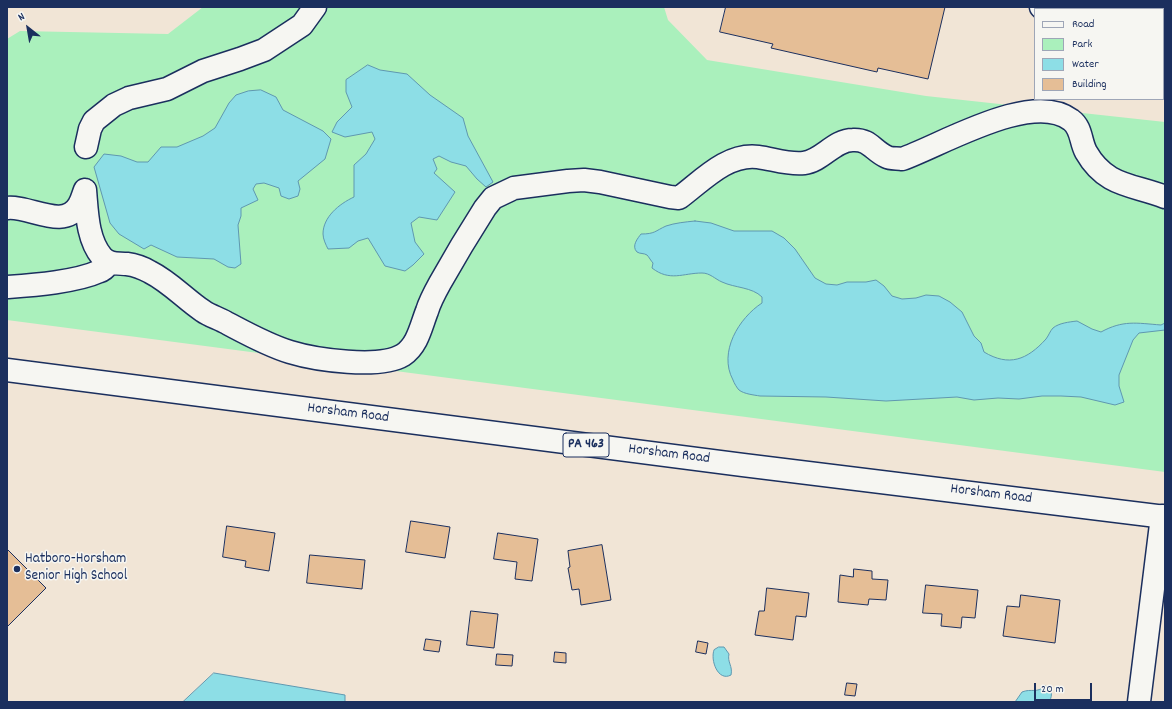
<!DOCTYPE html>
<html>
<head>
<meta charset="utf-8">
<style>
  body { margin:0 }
  #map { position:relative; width:1172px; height:709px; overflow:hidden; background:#f1e5d6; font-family:Dekko,sans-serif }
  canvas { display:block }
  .frame { position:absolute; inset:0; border:8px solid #1b2f5e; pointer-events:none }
  .legend { position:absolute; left:1034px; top:8px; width:130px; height:92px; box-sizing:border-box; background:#f6f6f2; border:1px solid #9ea6b7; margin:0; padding:5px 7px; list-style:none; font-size:12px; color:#1b2f5e }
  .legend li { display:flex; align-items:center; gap:8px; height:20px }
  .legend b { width:20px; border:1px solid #9ea6b7 }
  .north { position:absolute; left:8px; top:8px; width:40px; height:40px; -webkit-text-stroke:3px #f6f6f2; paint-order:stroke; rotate:329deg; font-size:11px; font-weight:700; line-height:16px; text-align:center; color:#1b2f5e }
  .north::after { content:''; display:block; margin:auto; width:14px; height:18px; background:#1b2f5e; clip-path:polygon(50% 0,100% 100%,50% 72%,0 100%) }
  .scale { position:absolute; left:1034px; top:683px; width:58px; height:18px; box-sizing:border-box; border:2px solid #1b2f5e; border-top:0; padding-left:5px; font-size:12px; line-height:14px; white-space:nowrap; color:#1b2f5e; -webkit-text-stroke:3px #f6f6f2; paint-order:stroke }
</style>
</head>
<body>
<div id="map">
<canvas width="1172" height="709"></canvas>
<div class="frame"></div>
<ul class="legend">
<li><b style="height:5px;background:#f6f6f2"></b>Road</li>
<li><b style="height:11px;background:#aaf0bc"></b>Park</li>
<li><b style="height:11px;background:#8ddee6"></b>Water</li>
<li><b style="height:11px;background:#e5be96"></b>Building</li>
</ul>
<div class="north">N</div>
<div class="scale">20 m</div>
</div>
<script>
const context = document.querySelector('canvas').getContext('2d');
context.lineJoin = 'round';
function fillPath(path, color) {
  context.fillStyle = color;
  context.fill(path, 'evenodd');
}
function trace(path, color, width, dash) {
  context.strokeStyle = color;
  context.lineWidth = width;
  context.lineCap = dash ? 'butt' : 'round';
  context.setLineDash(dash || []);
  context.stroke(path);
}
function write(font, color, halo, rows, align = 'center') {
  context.font = font + ' Dekko,sans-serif';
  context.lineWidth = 3;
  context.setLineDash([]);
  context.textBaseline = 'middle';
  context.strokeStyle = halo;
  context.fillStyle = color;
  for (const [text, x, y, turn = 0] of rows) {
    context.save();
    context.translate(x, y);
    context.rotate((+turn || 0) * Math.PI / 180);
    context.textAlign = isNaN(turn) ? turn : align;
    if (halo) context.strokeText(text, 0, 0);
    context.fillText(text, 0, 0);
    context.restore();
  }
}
const green = new Path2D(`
  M203,7H664L668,20L707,60L926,96L1165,122V472L7,320V39L20,31L168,34Z`);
const water = new Path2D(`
  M368,65L380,70L407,74L430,95L463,118L468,136L493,182L486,187L477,179L466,166L451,162L439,156L433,159L437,169L434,173L455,192L437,220L419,217L411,223L415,242L424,254L413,265L405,271L385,266L368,238L358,241L349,248L328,249C326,245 323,239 323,234C323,217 339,204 354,197V165L366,154L375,139L372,132L345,137L332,132L337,122L352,107L346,92V80Z
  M261,90L276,97L283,110L323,131L331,139L325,159L298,181L300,189L298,196L289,199L281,196L279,188L264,183L256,184L253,189L258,200L241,208V216L238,225L241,264L235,268L228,267L214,259L177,257L151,245L144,249L119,234L110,223L94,167L104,154L121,156L137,162H148L161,147H177L203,136L215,128L229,103L236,95L248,91Z
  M695,221L711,223L734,231H772L784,238L795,249L815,278L826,284L837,285L847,282H866L876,280L884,286L892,296L902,299L916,298L926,295L939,296L950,302L962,312L974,336L981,343L984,352C1009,367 1027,360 1046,339C1049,335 1050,331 1053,328C1059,323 1069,322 1077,321L1092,329L1101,332C1123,320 1136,323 1161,325L1165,323V330L1139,333L1133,340L1119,375V386L1124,402L1115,405L1081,397L1061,396H1042L1019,399L998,398L974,400L957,397L886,401L826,397L760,396C754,395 744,394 739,390C737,388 734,383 733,380C718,352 739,318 762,303V297C752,287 735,288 722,282C715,279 710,273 702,273C683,273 670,282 652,268L653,263C651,261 649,257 647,255C644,253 640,254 637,252C631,246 638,238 641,234C655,234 655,231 666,226C675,223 685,222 695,221Z
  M719,647H724L729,654C727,662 733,666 731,675C718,682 710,660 714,650Z
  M214,673L345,695V702H183Z
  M1045,686L1050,688C1052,693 1052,697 1049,702H1015L1022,692C1032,688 1036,694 1045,686Z`);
const building = new Path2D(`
  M726,7H945L928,79L878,68L877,72L771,48L773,44L720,32Z
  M411,521L450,527L445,558L406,552Z
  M227,526L275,533L269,571L245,567L246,561L223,557Z
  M498,533L538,539L532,581L515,579L517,562L494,559Z
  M602,545L611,600L581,605L579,589L572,590L568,568L570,567L568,551Z
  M7,549L46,588L7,627Z
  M310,555L365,560L362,589L307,583Z
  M854,569L872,571V579L888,580L886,600L869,599L868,605L838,602L840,575L853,577Z
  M926,585L978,590L975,618L962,617L961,628L941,626L942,614L923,613Z
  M767,588L809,593L806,617L796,616L793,640L755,635L759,611H764Z
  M1021,595L1060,600L1055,643L1003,636L1007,606L1019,607Z
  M471,611L498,614L494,648L467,645Z
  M426,639L441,641L439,652L424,650Z
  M698,641L708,643L706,654L696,652Z
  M555,652L566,653V663L554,662Z
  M497,654L513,655L512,666L496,665Z
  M847,683L857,684L855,696L845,695Z`);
const minor = new Path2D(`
  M1041,7L1043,9
  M1163,77L1165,76
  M86,147L90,129L94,121L114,105L129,98L167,89L203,71L240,59L264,50L302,25L315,7
  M85,190C87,212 87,239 102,257C110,265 117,263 127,264C135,265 143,268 150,272C170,282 185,299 203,311C210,316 218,318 225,322C246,333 267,345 290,352C316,360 380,369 403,355C418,345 421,326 427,311C430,301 435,292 440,283C454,258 469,233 485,208L493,198L514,188L568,181L584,180L600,182L670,197L679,198C702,181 727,153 758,157C773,159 789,165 804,163C822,161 834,140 853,140C870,139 873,151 887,157C891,159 898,158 902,159C942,145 1032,90 1071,120C1082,128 1080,141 1086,152C1106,187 1132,184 1165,197
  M7,208C29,205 64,231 79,205C82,200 83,195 85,190
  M7,287C34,285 76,282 100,271C104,270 107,266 109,263
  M1139,702L1162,516`);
const major = new Path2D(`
  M7,370L743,465L1165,517`);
const markers = [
  [17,569,4,"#1b2f5e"]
];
const shields = [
  [586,445,46]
];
const shieldNames = [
  ["PA 463",586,445]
];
const streetNames = [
  ["Horsham Road",348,414,7],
  ["Horsham Road",669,455,7],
  ["Horsham Road",991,495,7]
];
const poiNames = [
  ["Hatboro-Horsham",25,560],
  ["Senior High School",25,577]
];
fillPath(green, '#aaf0bc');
fillPath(water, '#8ddee6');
trace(water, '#5f98b0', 1);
fillPath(building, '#e5be96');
trace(building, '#1b2f5e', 1);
trace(minor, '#1b2f5e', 25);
trace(major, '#1b2f5e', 25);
trace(minor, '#f6f6f2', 22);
trace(major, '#f6f6f2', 22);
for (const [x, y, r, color] of markers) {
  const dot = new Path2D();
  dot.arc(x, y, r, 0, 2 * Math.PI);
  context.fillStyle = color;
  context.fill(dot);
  trace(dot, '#f6f6f2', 1.5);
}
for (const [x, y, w] of shields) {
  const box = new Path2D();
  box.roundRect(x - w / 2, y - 12, w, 24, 3);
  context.fillStyle = '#f6f6f2';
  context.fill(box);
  trace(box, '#1b2f5e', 1);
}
write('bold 14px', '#1b2f5e', null, shieldNames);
write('15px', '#1b2f5e', '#f6f6f2', streetNames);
write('15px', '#1b2f5e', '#f6f6f2', poiNames, 'left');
</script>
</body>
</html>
